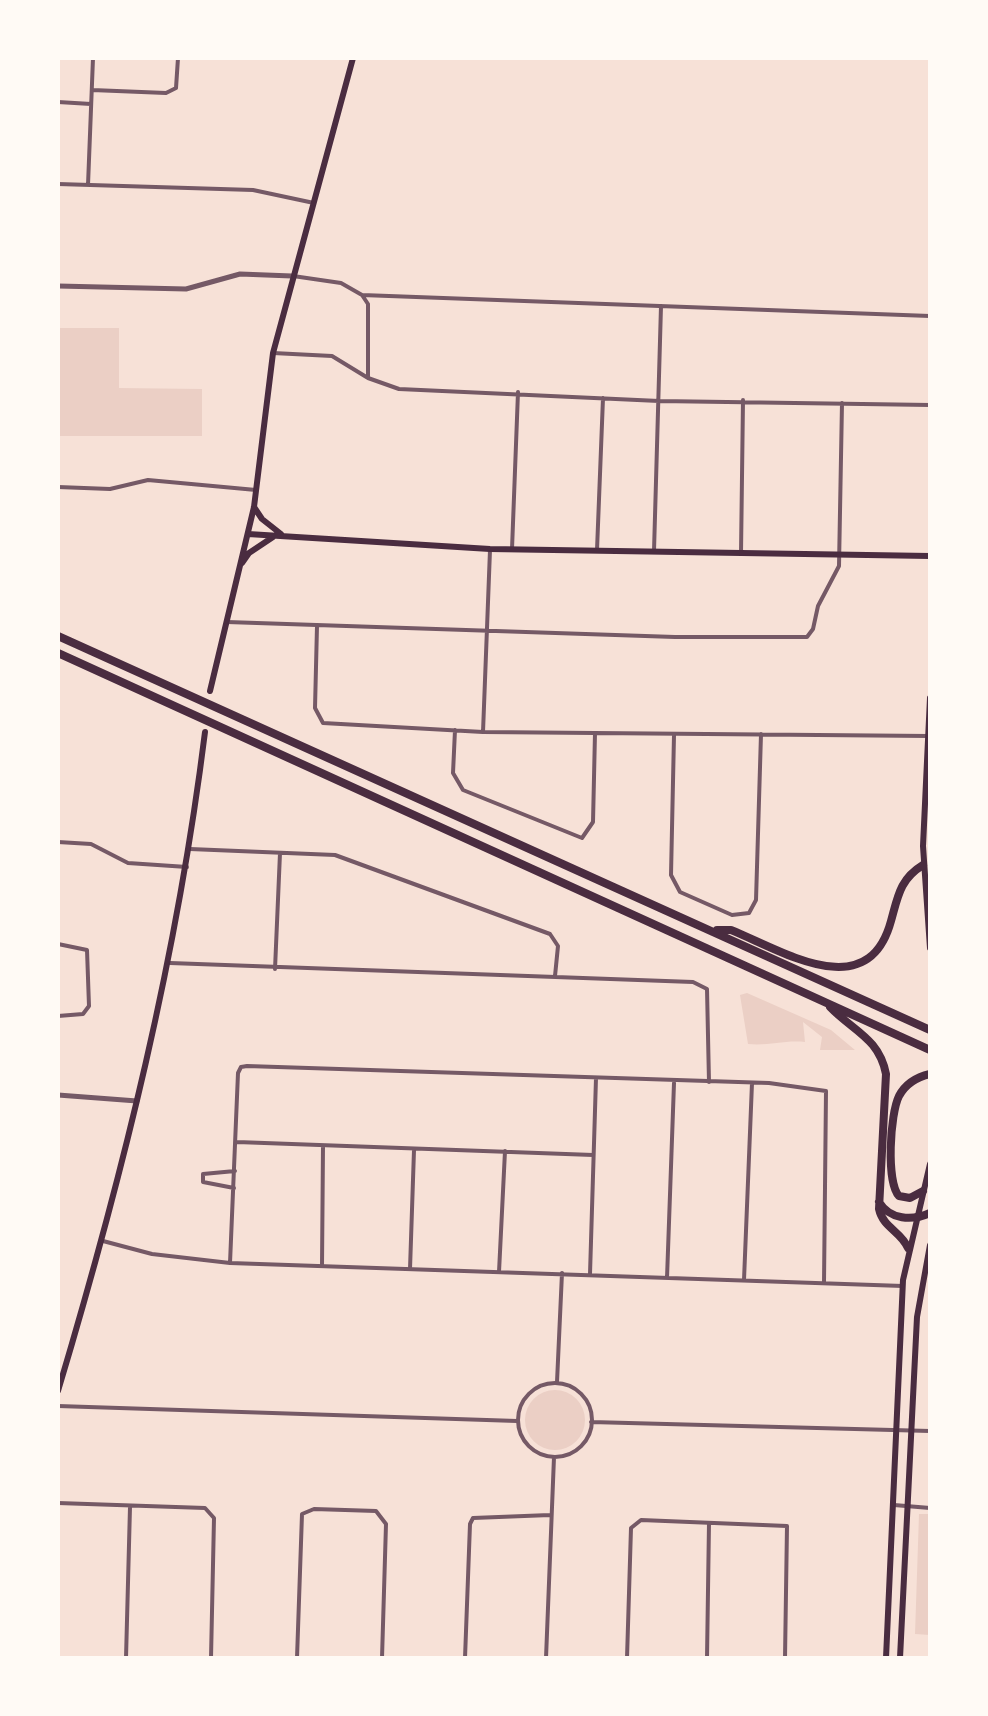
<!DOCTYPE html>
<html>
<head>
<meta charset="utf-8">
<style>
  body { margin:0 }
  #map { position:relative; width:988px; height:1716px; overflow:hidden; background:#f7e1d7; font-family:"Noto Sans",sans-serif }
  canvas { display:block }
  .frame { position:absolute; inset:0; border:60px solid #fffaf5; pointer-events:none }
</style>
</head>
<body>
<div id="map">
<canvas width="988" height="1716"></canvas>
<div class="frame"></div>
</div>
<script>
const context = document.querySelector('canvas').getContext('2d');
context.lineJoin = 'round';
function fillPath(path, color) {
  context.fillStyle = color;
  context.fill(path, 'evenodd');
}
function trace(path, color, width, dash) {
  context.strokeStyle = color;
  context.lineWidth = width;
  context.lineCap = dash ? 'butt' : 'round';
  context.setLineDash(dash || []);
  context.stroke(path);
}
const green = new Path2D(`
  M58,328H119V388L202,389V436H58Z
  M747,993L831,1030L855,1050H820L822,1037L803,1022L805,1042C784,1040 769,1046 748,1044L740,995Z
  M525 1420a30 30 0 1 1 60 0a30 30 0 1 1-60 0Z
  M919,1514H930V1635L915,1634Z`);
const minor = new Path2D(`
  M92,90L166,93L176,88L178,58
  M58,102L91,104
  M58,184L253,190L314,203
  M88,185L93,58
  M293,276L341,283L362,295L930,316
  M362,295L368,304V378
  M273,353L332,356L368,378L399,389L659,401L930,405
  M58,487L110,489L148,480L256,490
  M512,549L518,392
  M597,550L603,398
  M654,551L661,306
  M741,553L743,400
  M227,622L675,637H807L813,629L818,606L839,566L842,403
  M317,626L315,708L323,723L483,732L929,736
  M455,730L453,773L463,790L582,838L593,822L595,733
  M483,732L490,550
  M674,735L671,875L680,892L732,915L749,913L756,900L761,734
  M58,842L91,844L128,863L187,867
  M190,849L335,855L550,934L558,946L555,976
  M58,944L87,950L89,1006L83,1014L58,1016
  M170,963L693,982L707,989L709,1082
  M275,969L280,853
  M237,1142L593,1155
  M234,1188L203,1182V1174L235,1171
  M103,1241L152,1254L230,1263L903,1286
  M230,1263L238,1073L241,1067L247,1066L769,1083L826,1091L824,1283
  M322,1266L323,1146
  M410,1269L414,1150
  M499,1272L505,1151
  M590,1274L596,1078
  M667,1278L674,1083
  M744,1280L752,1083
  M557,1382L562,1273
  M518 1420a37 37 0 1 1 74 0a37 37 0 1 1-74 0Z
  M58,1406L517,1421
  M591,1422L930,1431
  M58,1503L205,1508L214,1518L211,1658
  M894,1505L930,1508
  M126,1658L130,1507
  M297,1658L302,1514L314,1509L376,1511L386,1524L382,1658
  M465,1658L470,1524L473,1518L550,1515
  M546,1658L554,1457
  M627,1658L631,1528L641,1520L787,1526L785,1658
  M707,1658L709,1523`);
const tertiary = new Path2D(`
  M58,286L186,289L240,274L292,276
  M58,1095L137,1101`);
const secondary = new Path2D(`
  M254,507L262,519L281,534
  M248,534L490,549L930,556
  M242,563L249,553L273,537
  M210,691L254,507L273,353L353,58
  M930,698L923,846L930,948
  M58,1391C123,1174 177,957 205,732
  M886,1658L903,1280L930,1164
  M900,1658L917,1317L930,1245`);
const motorway = new Path2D(`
  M58,636L930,1030
  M58,653L930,1050
  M717,930H731C783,951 868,1006 891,921C898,896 900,879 923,865
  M830,1007C853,1031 879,1038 886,1074L879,1209C883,1228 901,1231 908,1248
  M923,1191L910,1198L899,1196C886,1182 890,1114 899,1096C906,1083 917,1077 930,1074
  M879,1202C890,1220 912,1221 930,1213`);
fillPath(green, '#ebcfc5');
trace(minor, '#755966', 4);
trace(tertiary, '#755966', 5);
trace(secondary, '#4a2c40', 6);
trace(motorway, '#4a2c40', 8);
</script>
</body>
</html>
